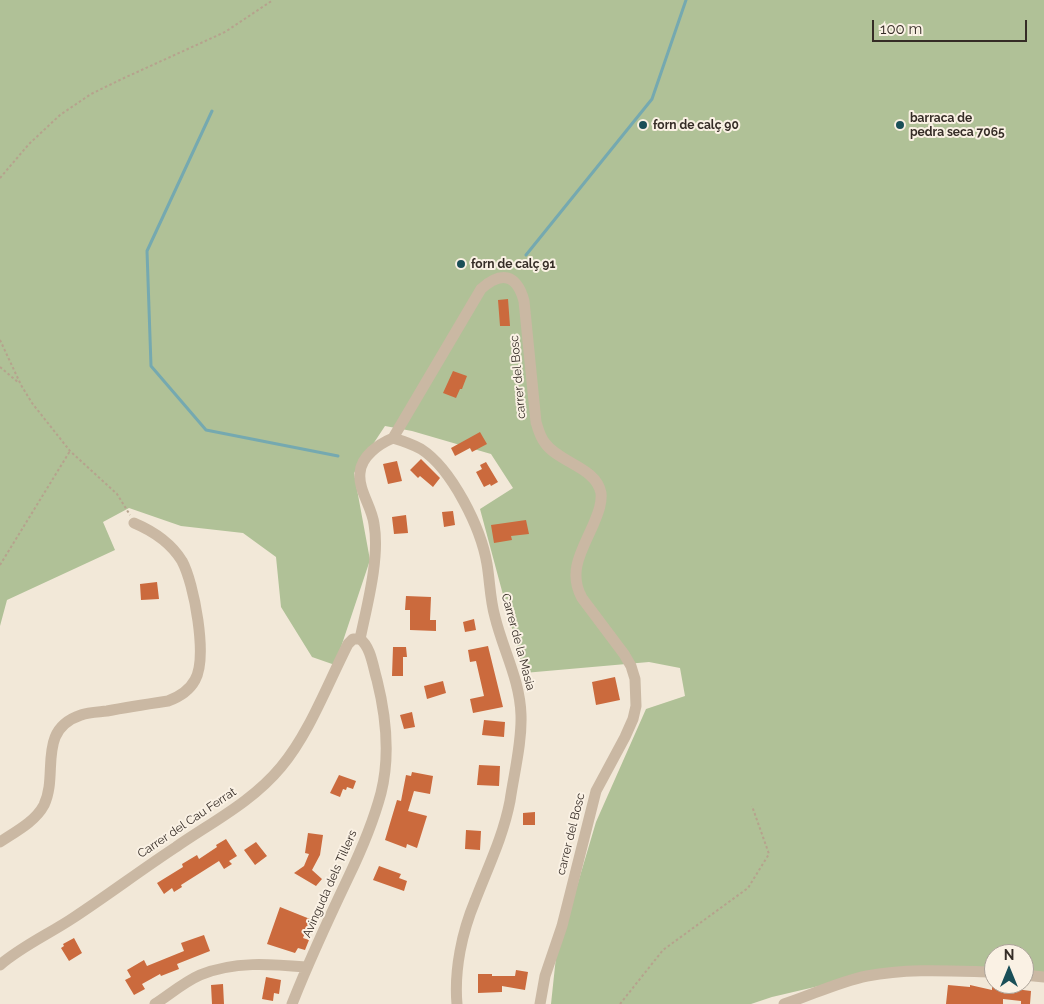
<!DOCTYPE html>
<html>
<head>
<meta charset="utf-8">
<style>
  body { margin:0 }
  #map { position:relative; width:1044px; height:1004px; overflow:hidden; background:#f2e8d8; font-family:Raleway,sans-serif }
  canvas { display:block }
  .north { position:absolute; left:984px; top:944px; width:50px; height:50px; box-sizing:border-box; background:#faf1e4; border:1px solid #aba298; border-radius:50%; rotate:0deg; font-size:14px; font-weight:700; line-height:20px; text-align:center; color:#352c26 }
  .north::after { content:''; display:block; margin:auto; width:18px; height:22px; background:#1a4f58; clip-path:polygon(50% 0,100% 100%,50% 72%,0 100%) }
  .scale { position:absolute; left:872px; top:20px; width:155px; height:22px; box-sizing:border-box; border:2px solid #352c26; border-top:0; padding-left:6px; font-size:15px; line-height:18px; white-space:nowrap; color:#352c26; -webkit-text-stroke:4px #faf1e4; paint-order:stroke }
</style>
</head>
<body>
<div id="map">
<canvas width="1044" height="1004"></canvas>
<div class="north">N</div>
<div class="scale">100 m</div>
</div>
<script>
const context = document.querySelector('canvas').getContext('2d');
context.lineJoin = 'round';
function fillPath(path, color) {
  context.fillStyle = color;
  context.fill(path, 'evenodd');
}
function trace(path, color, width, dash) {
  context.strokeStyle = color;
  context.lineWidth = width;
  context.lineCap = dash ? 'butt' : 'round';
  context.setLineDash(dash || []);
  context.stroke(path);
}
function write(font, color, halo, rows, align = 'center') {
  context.font = font + ' Raleway,sans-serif';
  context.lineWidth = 4;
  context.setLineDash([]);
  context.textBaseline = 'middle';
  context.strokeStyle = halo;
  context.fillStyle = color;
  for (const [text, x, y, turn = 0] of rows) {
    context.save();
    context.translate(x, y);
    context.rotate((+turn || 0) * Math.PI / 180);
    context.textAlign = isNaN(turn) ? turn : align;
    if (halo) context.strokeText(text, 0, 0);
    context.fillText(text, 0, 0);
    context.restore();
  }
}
const green = new Path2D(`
  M0,0H1044V973L1024,972V954H994V971L900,967L772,997L751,1004H551L556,957L596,822L646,709L685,696L680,668L649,662L524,673L480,509L513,488L491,454L412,431L385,426L354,473L370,560L335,665L312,657L281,607L276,557L243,533L181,526L129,508L103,522L115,550L7,600L0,626Z`);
const stream = new Path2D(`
  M212,111L147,251L151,366L206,430L338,456
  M526,255L652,99L686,0`);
const building = new Path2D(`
  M508,299L510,326H500L498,300Z
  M453,371L467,376L462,389H460L456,398L443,393Z
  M480,432L487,444L472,452L470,448L455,456L451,448Z
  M421,459L440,478L433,487L420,476L418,478L410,470Z
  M397,461L402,481L388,484L383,464Z
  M486,462L498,482L491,486L490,484L484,487L476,472L482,469L480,465Z
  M453,511L455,525L444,527L442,512Z
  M406,515L408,533L394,534L392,517Z
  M526,520L529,534L511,536L512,540L494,543L491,525Z
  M157,582L159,599L141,600L140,584Z
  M406,596L431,597L430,620H436V631L410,630V610H405Z
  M474,619L476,630L465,632L463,622Z
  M488,646L503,707L473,713L470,699L484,696L476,661L470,662L468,650Z
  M393,647H406L407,657H403V676H392Z
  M615,677L620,700L596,705L592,682Z
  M443,681L446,693L427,699L424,686Z
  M412,712L415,727L404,729L400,715Z
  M484,720L505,722L504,737L482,735Z
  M479,765L500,766L499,786L477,785Z
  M412,772L433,776L430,794L414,791L408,811L427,816L417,848L407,844L406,848L385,840L397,800L401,801L406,775L411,776Z
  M339,775L356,781L353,789L347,787L346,790L343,789L340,797L330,793Z
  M535,812V825H523V813Z
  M466,830L481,831L480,850L465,849Z
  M308,833L323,835L320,855L312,870L322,879L316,886L294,873L304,866L309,854L305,853Z
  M226,839L237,856L229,861L232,864L224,869L219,861L181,885L182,887L174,892L172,888L164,894L157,883L183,867L182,864L197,855L199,859L217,847L216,845Z
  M256,842L267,856L255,865L244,850Z
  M379,866L401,874L399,878L407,881L404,891L373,880Z
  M280,907L310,919L303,938L309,940L305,950L298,948L295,953L267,944Z
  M204,935L210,951L177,964L179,969L161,976L160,974L142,984L145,989L134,995L125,980L131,977L127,970L144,960L147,966L184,951L181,943Z
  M74,938L82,953L69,961L61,948L64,946L63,944Z
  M516,970L528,972L525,990L502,986V992L478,993V974H492V976H515Z
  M266,977L281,980L279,994L274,993L273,1001L262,999Z
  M223,984L224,1004H212L211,985Z
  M948,985L970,987V985L992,990V986L1031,991L1030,1004H1021V1001L1003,999V1004H946Z`);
const path = new Path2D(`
  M0,178L29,144L60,115L91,94L124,78L225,32L273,0
  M0,340L21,385L32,403L70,451L117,494L130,515
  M0,367L19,383
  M0,565L70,451
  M620,1004L663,950L748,888L769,854L752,806`);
const street = new Path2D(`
  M393,438L481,289C502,270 517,275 524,301L536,422C538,429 540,437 545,443C559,463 596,467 601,493C602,504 598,513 594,523C583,549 567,571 582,598L624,654L631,666L635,679L636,706L633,719L625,737L596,791L562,926L545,976L540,1004
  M393,438C403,441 412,444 421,449C452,469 481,528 487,564C490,582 490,600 495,617C503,650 520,680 521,715C522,743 514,773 510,801C503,837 488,867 475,901C462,932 454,970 457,1004
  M0,842C15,832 35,822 44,805C59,774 36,730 81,715C89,712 99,712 107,711C128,707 148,704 168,701C179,697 189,691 195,680C208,657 194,583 182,561C171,543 153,531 134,523
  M0,965C22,946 49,934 73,918C108,895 141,870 176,847C212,822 252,802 281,767C309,734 328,683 348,644L353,639H360
  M1024,975L1044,977
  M155,1004C169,995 184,982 200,975C234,961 270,964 306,967
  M292,1004C309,961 328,920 348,878C361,851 373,823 381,793C390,757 386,716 377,680C373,667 371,647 360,639C367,605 380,558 374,524C372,507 358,490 360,473C361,456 379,444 393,438
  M784,1004C812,995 838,982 867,976C909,968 952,971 994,972`);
const markers = [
  [643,125,5,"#1a4f58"],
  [900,125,5,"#1a4f58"],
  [461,264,5,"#1a4f58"]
];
const poiNames = [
  ["barraca de",910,118],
  ["pedra seca 7065",910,132],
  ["forn de calç 90",653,125],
  ["forn de calç 91",471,264]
];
const streetNames = [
  ["carrer del Bosc",518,377,-95],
  ["Carrer de la Masia",518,642,75],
  ["Carrer del Cau Ferrat",187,823,-34],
  ["carrer del Bosc",571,834,-76],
  ["Avinguda dels Til·lers",330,884,-66]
];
fillPath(green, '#b0c197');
trace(stream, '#75a9b0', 3);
fillPath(building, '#cb6a3d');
trace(path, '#b6a28d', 2, [2.5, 2.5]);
trace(street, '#cab8a3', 11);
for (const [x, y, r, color] of markers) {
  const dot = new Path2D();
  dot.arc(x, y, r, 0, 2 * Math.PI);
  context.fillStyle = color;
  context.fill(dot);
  trace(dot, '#faf1e4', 2);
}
write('bold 12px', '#352c26', '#faf1e4', poiNames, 'left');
write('12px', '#352c26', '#faf1e4', streetNames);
</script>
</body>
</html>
